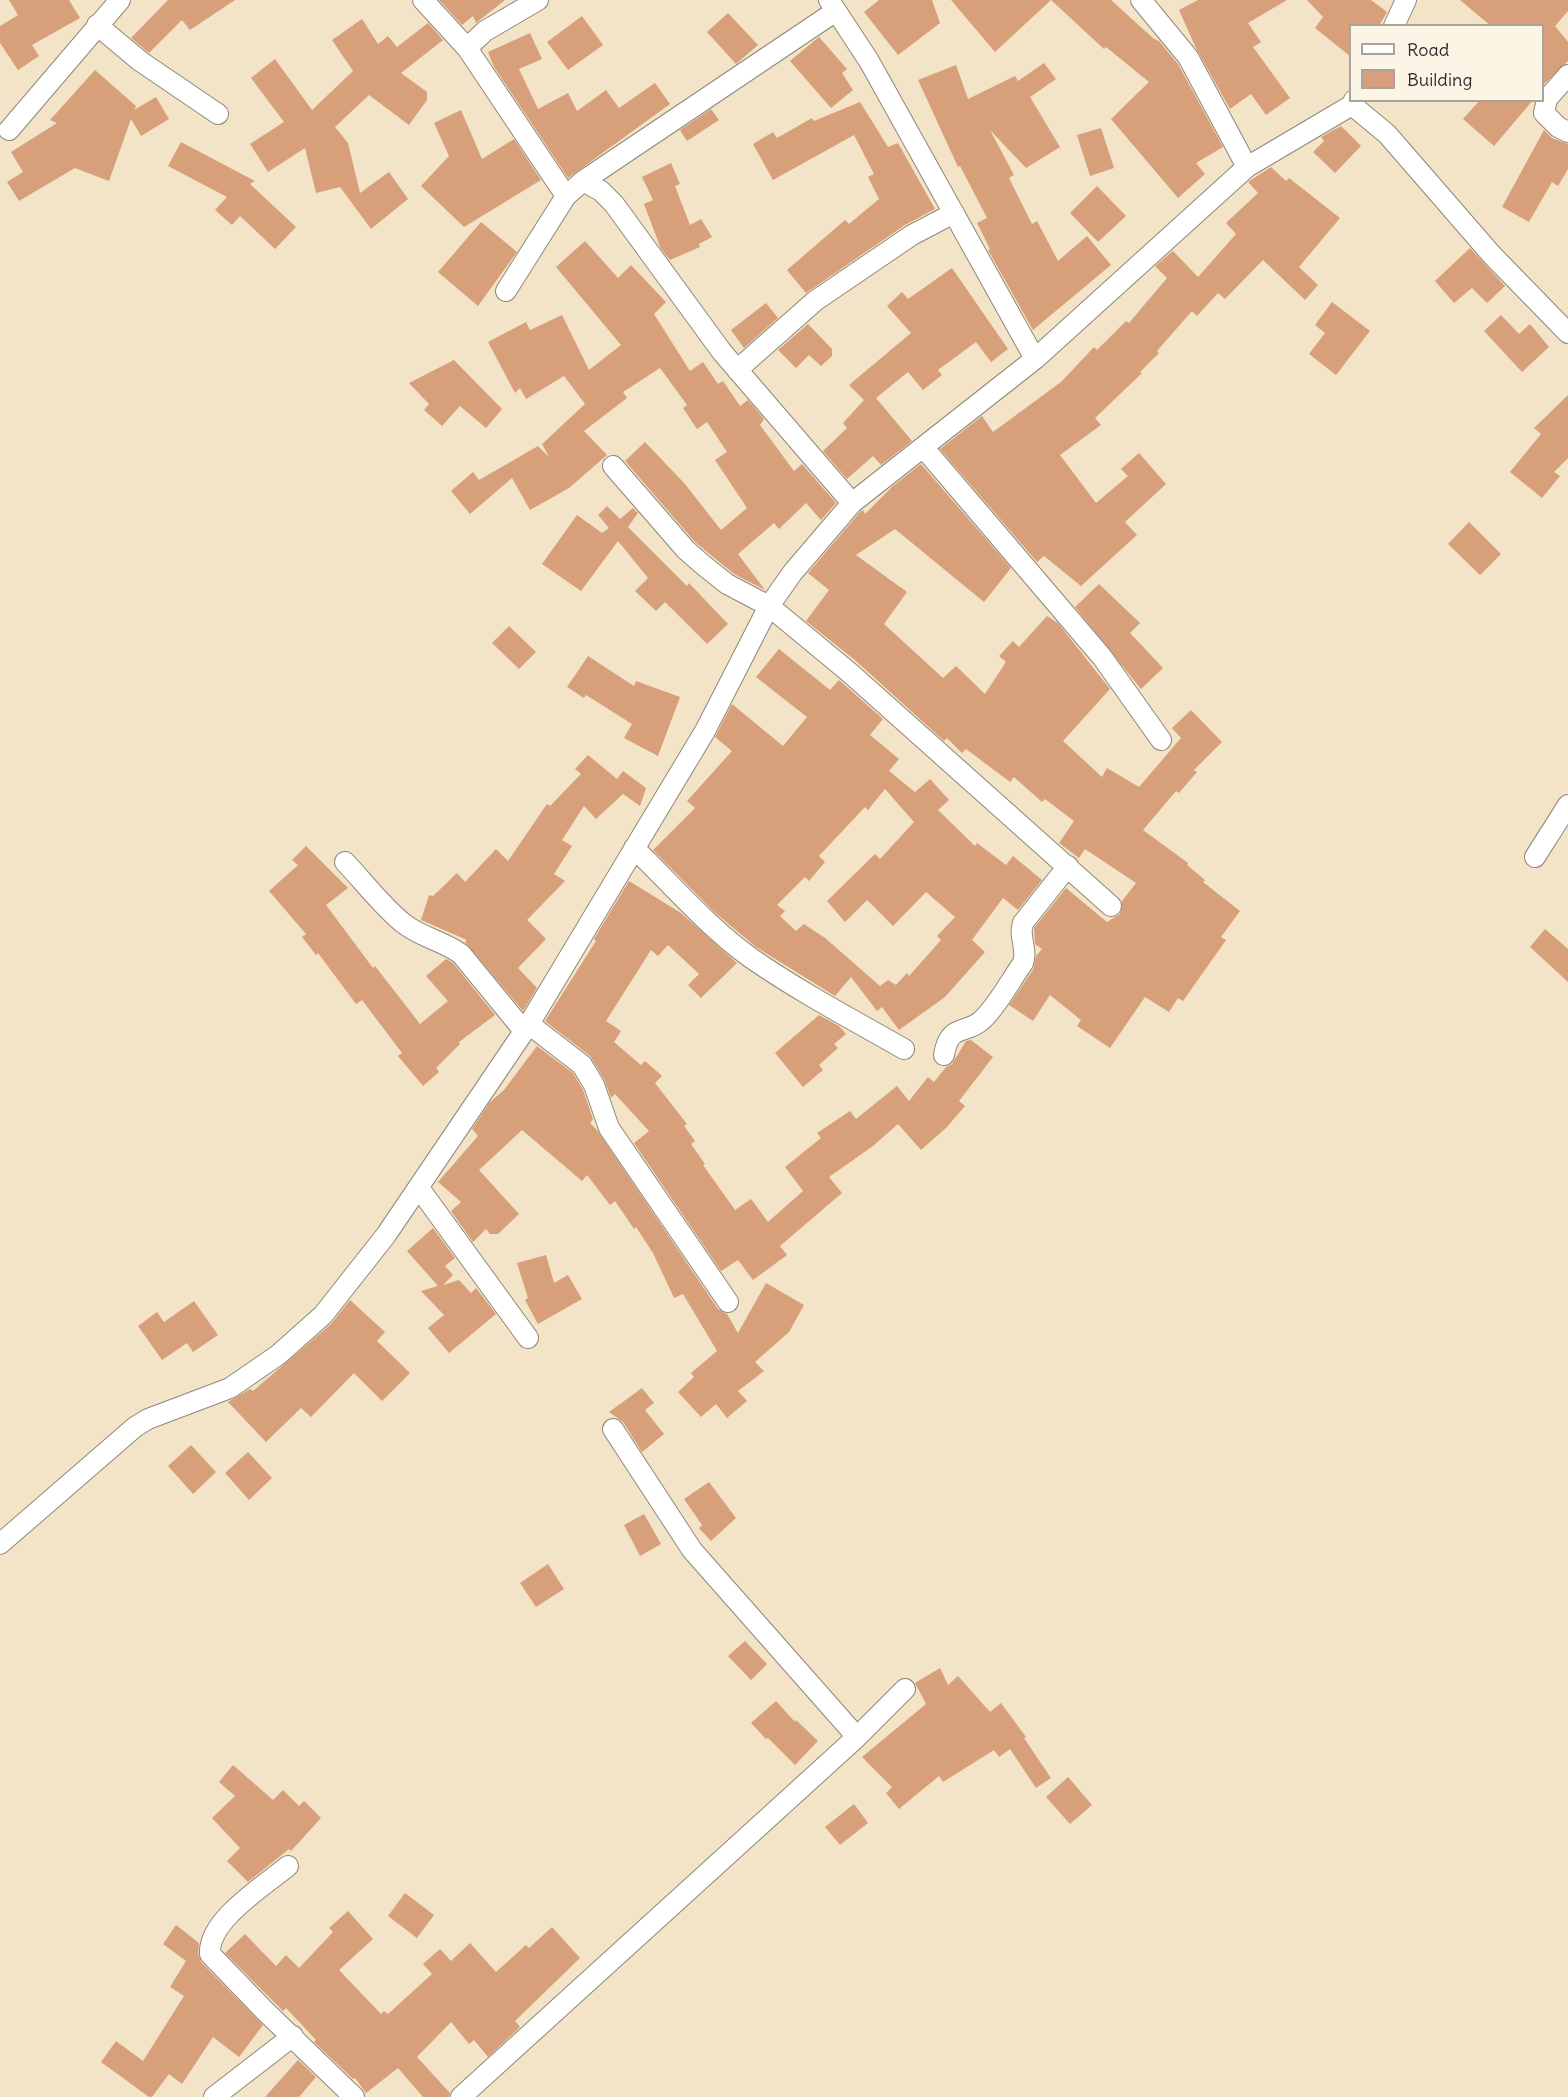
<!DOCTYPE html>
<html>
<head>
<meta charset="utf-8">
<style>
  body { margin:0 }
  #map { position:relative; width:1568px; height:2097px; overflow:hidden; background:#f3e3c7; font-family:Delius,sans-serif }
  canvas { display:block }
  .legend { position:absolute; left:1349px; top:24px; width:195px; height:78px; box-sizing:border-box; background:#fcf5e5; border:2px solid #a8a49b; margin:0; padding:8px 10px; list-style:none; font-size:18px; color:#2b2b2b }
  .legend li { display:flex; align-items:center; gap:12px; height:30px }
  .legend b { width:30px; border:2px solid #a8a49b }
</style>
</head>
<body>
<div id="map">
<canvas width="1568" height="2097"></canvas>
<ul class="legend">
<li><b style="height:8px;background:#fff"></b>Road</li>
<li><b style="height:16px;background:#d89f7b"></b>Building</li>
</ul>
</div>
<script>
const context = document.querySelector('canvas').getContext('2d');
context.lineJoin = 'round';
function fillPath(path, color) {
  context.fillStyle = color;
  context.fill(path, 'evenodd');
}
function trace(path, color, width, dash) {
  context.strokeStyle = color;
  context.lineWidth = width;
  context.lineCap = dash ? 'butt' : 'round';
  context.setLineDash(dash || []);
  context.stroke(path);
}
const building = new Path2D(`
  M9,0H69L80,18L32,45L39,56L18,70L0,43V26L18,15Z
  M168,0H235L190,30L182,20L149,53L131,38Z
  M439,0H505L476,23L473,16L462,25Z
  M879,0H932L940,23L898,55L864,12Z
  M951,0H1051L995,52Z
  M1051,0H1111L1154,39L1159,41L1178,64L1223,147L1196,163L1205,174L1178,198L1111,119L1149,82L1106,47L1104,49Z
  M1198,0H1287L1248,23L1261,42L1253,47L1290,98L1266,115L1251,94L1230,109L1196,48L1179,10Z
  M1307,0H1371L1387,12L1379,26H1350V56L1315,28L1323,17Z
  M1460,0H1568V11L1555,26L1568,42V61L1542,86V26H1491Z
  M728,13L758,45L736,64L707,32Z
  M582,16L603,45L568,70L547,42Z
  M362,19L378,44L388,36L397,47L428,23L443,40L401,73L427,92V100L409,125L369,95L335,127L348,143L360,193L389,172L408,199L371,229L340,187L316,193L305,148L268,172L250,144L284,122L251,78L275,59L312,110L353,71L332,40Z
  M530,33L542,59L519,69L538,109L568,93L577,111L606,90L619,108L655,83L670,104L568,178L494,67L488,52Z
  M819,37L847,69L842,73L853,90L831,108L790,61Z
  M1044,63L1056,79L1030,97L1060,147L1026,168L990,130L1014,175L1009,178L1032,224L1037,221L1058,261L1087,236L1111,265L1033,330L988,250L990,249L977,223L987,218L960,166L958,167L918,80L956,65L968,99L1015,76L1018,81Z
  M95,70L136,106L134,110L156,97L169,119L141,136L131,119L109,181L75,168L19,201L7,182L23,172L11,152L57,123L50,120Z
  M1480,100H1533L1494,146L1463,119Z
  M860,102L888,147L898,143L935,209L905,225L806,293L787,270L845,220L849,224L879,199L868,177L874,174L854,135L773,180L753,144L773,132L777,138L812,118L814,121Z
  M711,109L719,120L687,141L680,130Z
  M461,110L482,159L514,139L541,180L464,227L421,186L449,156L434,123Z
  M1341,126L1361,146L1335,173L1313,152L1324,141L1321,137Z
  M1101,128L1114,168L1090,176L1077,135Z
  M1544,130L1552,138L1568,144V169L1558,186L1552,182L1529,222L1502,207Z
  M181,142L255,181L250,184L296,227L275,249L240,216L232,225L215,210L227,197L168,166Z
  M671,163L680,184L675,186L690,225L701,219L712,237L699,244L700,247L670,260L661,249L644,204L653,200L642,177Z
  M1271,167L1286,181L1289,178L1340,218L1299,267L1318,285L1305,300L1263,260L1225,299L1218,293L1197,316L1192,311L1157,351L1159,353L1140,372L1142,373L1095,418L1101,425L1060,455L1096,503L1128,476L1121,469L1139,453L1166,484L1125,522L1137,535L1081,586L1044,556L1037,562L940,449L982,416L993,432L1061,382L1094,347L1097,350L1126,321L1129,323L1167,278L1155,266L1173,251L1198,277L1236,234L1226,223L1258,193L1248,182Z
  M1097,186L1126,216L1098,242L1070,213Z
  M481,222L517,252L478,306L438,272Z
  M585,241L618,278L631,265L666,302L654,314L690,371L703,362L718,384L723,381L740,406L748,400L764,419L760,425L794,471L802,464L836,503L821,520L806,503L779,529L774,523L738,554L765,590L734,574L695,542L625,461L645,442L685,484L721,530L747,508L715,460L727,452L707,422L697,429L683,408L687,405L660,368L623,392L627,398L584,431L607,455L569,488L530,510L512,478L470,514L451,491L473,472L479,480L538,446L549,457L542,444L585,404L564,376L526,399L520,388L515,393L488,342L526,322L530,330L562,315L589,370L621,345L556,267Z
  M1470,248L1505,286L1487,303L1472,288L1454,303L1435,281Z
  M952,268L1008,349L991,362L976,342L938,370L942,375L923,390L908,372L876,398L912,441L881,465L873,456L847,479L823,451L847,428L843,423L864,400L849,385L911,333L887,306L902,292L908,299Z
  M1332,302L1370,331L1336,375L1309,354L1325,333L1315,325Z
  M766,303L778,318L744,348L731,330Z
  M1501,315L1519,334L1530,324L1549,347L1522,372L1484,331Z
  M808,324L832,349V356L821,366L809,355L796,368L778,350Z
  M454,360L502,409L486,428L460,406L442,426L424,410L429,404L409,383Z
  M1568,395V458L1554,472L1560,476L1542,498L1510,472L1541,434L1534,428Z
  M921,464L1011,568L984,602L895,529L856,555L907,592L884,624L943,678L956,666L985,694L1006,662L999,656L1013,641L1019,647L1047,616L1058,623L1110,689L1063,741L1102,777L1107,768L1139,787L1181,738L1172,728L1191,710L1222,742L1194,770L1197,772L1179,793L1176,791L1143,830L1188,863L1187,865L1205,880L1203,882L1240,911L1221,937L1226,940L1183,1001L1178,998L1169,1012L1145,997L1110,1048L1077,1026L1081,1020L1050,995L1033,1021L1009,1005L1033,970L1036,956L1042,949L1035,944L1034,928L1066,888L1107,922L1120,914L1122,901L1136,883L1085,849L1079,858L1059,843L1074,821L1045,799L1042,802L1014,777L1010,782L966,749L962,753L947,738L944,741L856,661L806,621L829,590L808,573L860,512L863,510L865,514L893,486Z
  M607,506L620,519L633,508L638,513L628,527L687,586L689,583L728,624L707,644L665,602L656,611L635,591L648,578L618,541L581,591L542,564L577,515L602,533L609,528L598,515Z
  M1469,522L1501,554L1480,575L1448,544Z
  M1099,584L1140,623L1130,633L1163,668L1141,689L1075,607Z
  M509,626L536,652L519,669L492,643Z
  M779,649L830,690L839,680L883,719L870,735L899,759L889,771L915,792L930,779L949,800L938,810L975,846L977,843L1006,865L1013,856L1042,880L1018,910L1003,898L972,940L985,952L945,997L899,1030L882,1007L877,1011L851,977L835,996L756,947L713,911L653,850L695,808L687,801L732,751L715,737L732,704L783,746L807,717L756,677ZM885,789L914,822L880,859L875,854L827,901L845,922L867,900L893,926L926,892L955,917L937,936L941,940L909,976L907,973L896,985L888,980L880,986L825,938L804,924L796,931L780,916L785,911L777,905L805,877L809,881L825,862L819,856L865,807L868,810Z
  M588,656L634,686L636,681L680,697L658,756L624,738L632,724L586,695L584,698L567,687Z
  M588,755L617,779L623,771L646,788L640,806L623,794L596,819L584,806L562,840L572,846L554,874L565,881L527,920L546,939L518,968L537,988L523,1011L465,942L467,940L421,920L429,895L433,896L457,873L465,882L496,849L508,861L547,804L550,806L581,774L575,769Z
  M306,846L348,888L326,905L373,968L375,966L420,1024L448,1001L426,976L446,959L453,963L495,1015L459,1042L460,1044L436,1068L439,1072L423,1086L398,1056L402,1053L362,1000L356,1004L318,953L316,955L302,937L306,934L269,891L298,865L292,860Z
  M629,881L681,913L737,963L701,998L688,985L699,974L668,945L658,956L651,950L606,1021L621,1031L614,1042L641,1065L645,1061L662,1076L655,1083L687,1124L684,1126L695,1141L691,1144L705,1164L703,1165L735,1210L751,1199L768,1222L803,1191L785,1167L821,1138L817,1133L850,1111L856,1119L897,1086L909,1101L928,1077L934,1082L946,1067L952,1064L966,1041L971,1040L993,1057L959,1101L965,1106L946,1128L921,1150L898,1124L873,1146L829,1177L842,1193L780,1246L787,1255L753,1280L738,1260L721,1271L634,1143L649,1131L615,1094L611,1098L604,1079L590,1056L545,1021L596,941L594,939Z
  M1545,929L1568,949V982L1530,947Z
  M819,1015L839,1026L846,1034L834,1044L838,1048L819,1065L823,1070L803,1087L775,1053Z
  M537,1046L573,1073L583,1090L593,1119L590,1123L597,1130L718,1309L727,1314L738,1333L766,1283L804,1305L789,1332L755,1362L764,1371L738,1391L747,1401L727,1418L716,1404L701,1417L678,1392L694,1377L691,1373L717,1351L683,1294L674,1298L653,1253L636,1227L634,1229L615,1201L610,1205L587,1175L582,1181L522,1130L479,1170L519,1214L498,1234H490L486,1229L473,1242L451,1211L461,1202L438,1182L478,1136L472,1129L490,1102L504,1090Z
  M433,1228L455,1258L445,1266L453,1275L443,1285L459,1280L471,1293L476,1288L496,1314L449,1353L428,1328L444,1315L421,1291L438,1286L407,1251Z
  M546,1255L554,1283L568,1275L582,1299L538,1324L525,1300L528,1298L517,1263Z
  M350,1300L385,1332L377,1341L410,1373L382,1401L354,1373L311,1417L301,1408L266,1442L228,1402L250,1389L253,1391L331,1324Z
  M194,1301L218,1335L193,1352L187,1343L162,1360L138,1326L157,1312L164,1322Z
  M642,1388L654,1403L645,1410L664,1434L642,1452L623,1422L609,1412Z
  M191,1445L216,1472L193,1494L168,1466Z
  M248,1452L272,1478L249,1500L225,1473Z
  M709,1482L736,1518L711,1541L699,1528L702,1525L684,1499Z
  M644,1514L661,1544L640,1556L624,1525Z
  M548,1564L564,1589L536,1607L520,1583Z
  M745,1641L767,1664L751,1680L728,1656Z
  M940,1668L948,1685L958,1676L990,1712L1001,1703L1026,1737L1024,1738L1051,1778L1036,1788L1010,1749L999,1757L994,1750L943,1782L939,1776L899,1809L886,1793L892,1787L862,1757L926,1704L915,1683Z
  M776,1701L795,1722L796,1720L818,1741L795,1765L768,1738L766,1739L751,1723Z
  M233,1765L273,1800L283,1790L299,1806L304,1801L321,1818L291,1851L289,1849L248,1882L227,1861L240,1848L212,1818L235,1796L219,1782Z
  M1068,1777L1092,1805L1070,1824L1046,1797Z
  M854,1804L868,1823L840,1845L825,1827Z
  M405,1893L434,1915L417,1938L388,1916Z
  M348,1911L373,1939L339,1970L381,2014L384,2011L388,2014L432,1974L423,1964L440,1949L451,1961L470,1943L496,1972L526,1945L529,1948L552,1927L580,1958L515,2021L520,2027L488,2057L474,2040L469,2044L451,2022L417,2057L450,2093L449,2097H423L398,2068L366,2093L355,2078L353,2079L314,2042L316,2040L286,2008L283,2011L225,1953L245,1934L276,1966L286,1955L299,1968L333,1932L329,1928Z
  M176,1925L199,1943L198,1953L201,1962L263,2025L239,2057L213,2037L182,2084L169,2074L152,2097H149L101,2062L116,2041L143,2061L184,1996L170,1987L186,1961L163,1944Z
  M298,2060L316,2077L299,2097H265Z`);
const street = new Path2D(`
  M423,0L467,48L566,196
  M829,0L869,61L1035,359
  M1141,0L1188,57L1247,167
  M97,25L140,61L218,114
  M1394,26L1406,0
  M467,48L485,31L538,0
  M1568,75L1547,99L1544,113L1558,127L1568,132
  M1352,105L1387,134L1492,255L1568,333
  M9,130L120,0
  M583,181L836,11
  M506,291L566,196L583,181L601,191L614,204L722,352L852,503
  M737,370L815,301L912,235L954,213
  M923,447L1102,657L1161,740
  M613,466L686,550L702,564L727,584L769,606L850,673L1111,906
  M634,848C672,885 708,927 751,958C800,992 853,1020 904,1049
  M1535,857L1568,805
  M345,862C364,882 382,906 403,923C420,937 443,941 461,954L524,1031
  M529,1024L582,1065L594,1085L609,1128L728,1302
  M944,1055C949,1023 966,1035 982,1020C998,1005 1010,981 1023,963C1028,948 1018,937 1023,923L1068,866
  M419,1188L528,1338
  M613,1429L692,1550L857,1737
  M0,1544L135,1427L148,1419L230,1388L278,1355L323,1315L386,1235L529,1024L705,731L769,606L793,572L852,503L1035,359L1247,167L1352,105L1354,100
  M288,1866C264,1886 208,1920 210,1954L264,2010L354,2097
  M214,2097L293,2036
  M461,2097L857,1737L905,1689`);
fillPath(building, '#d89f7b');
trace(street, '#8f8779', 22);
trace(street, '#fff', 20);
</script>
</body>
</html>
